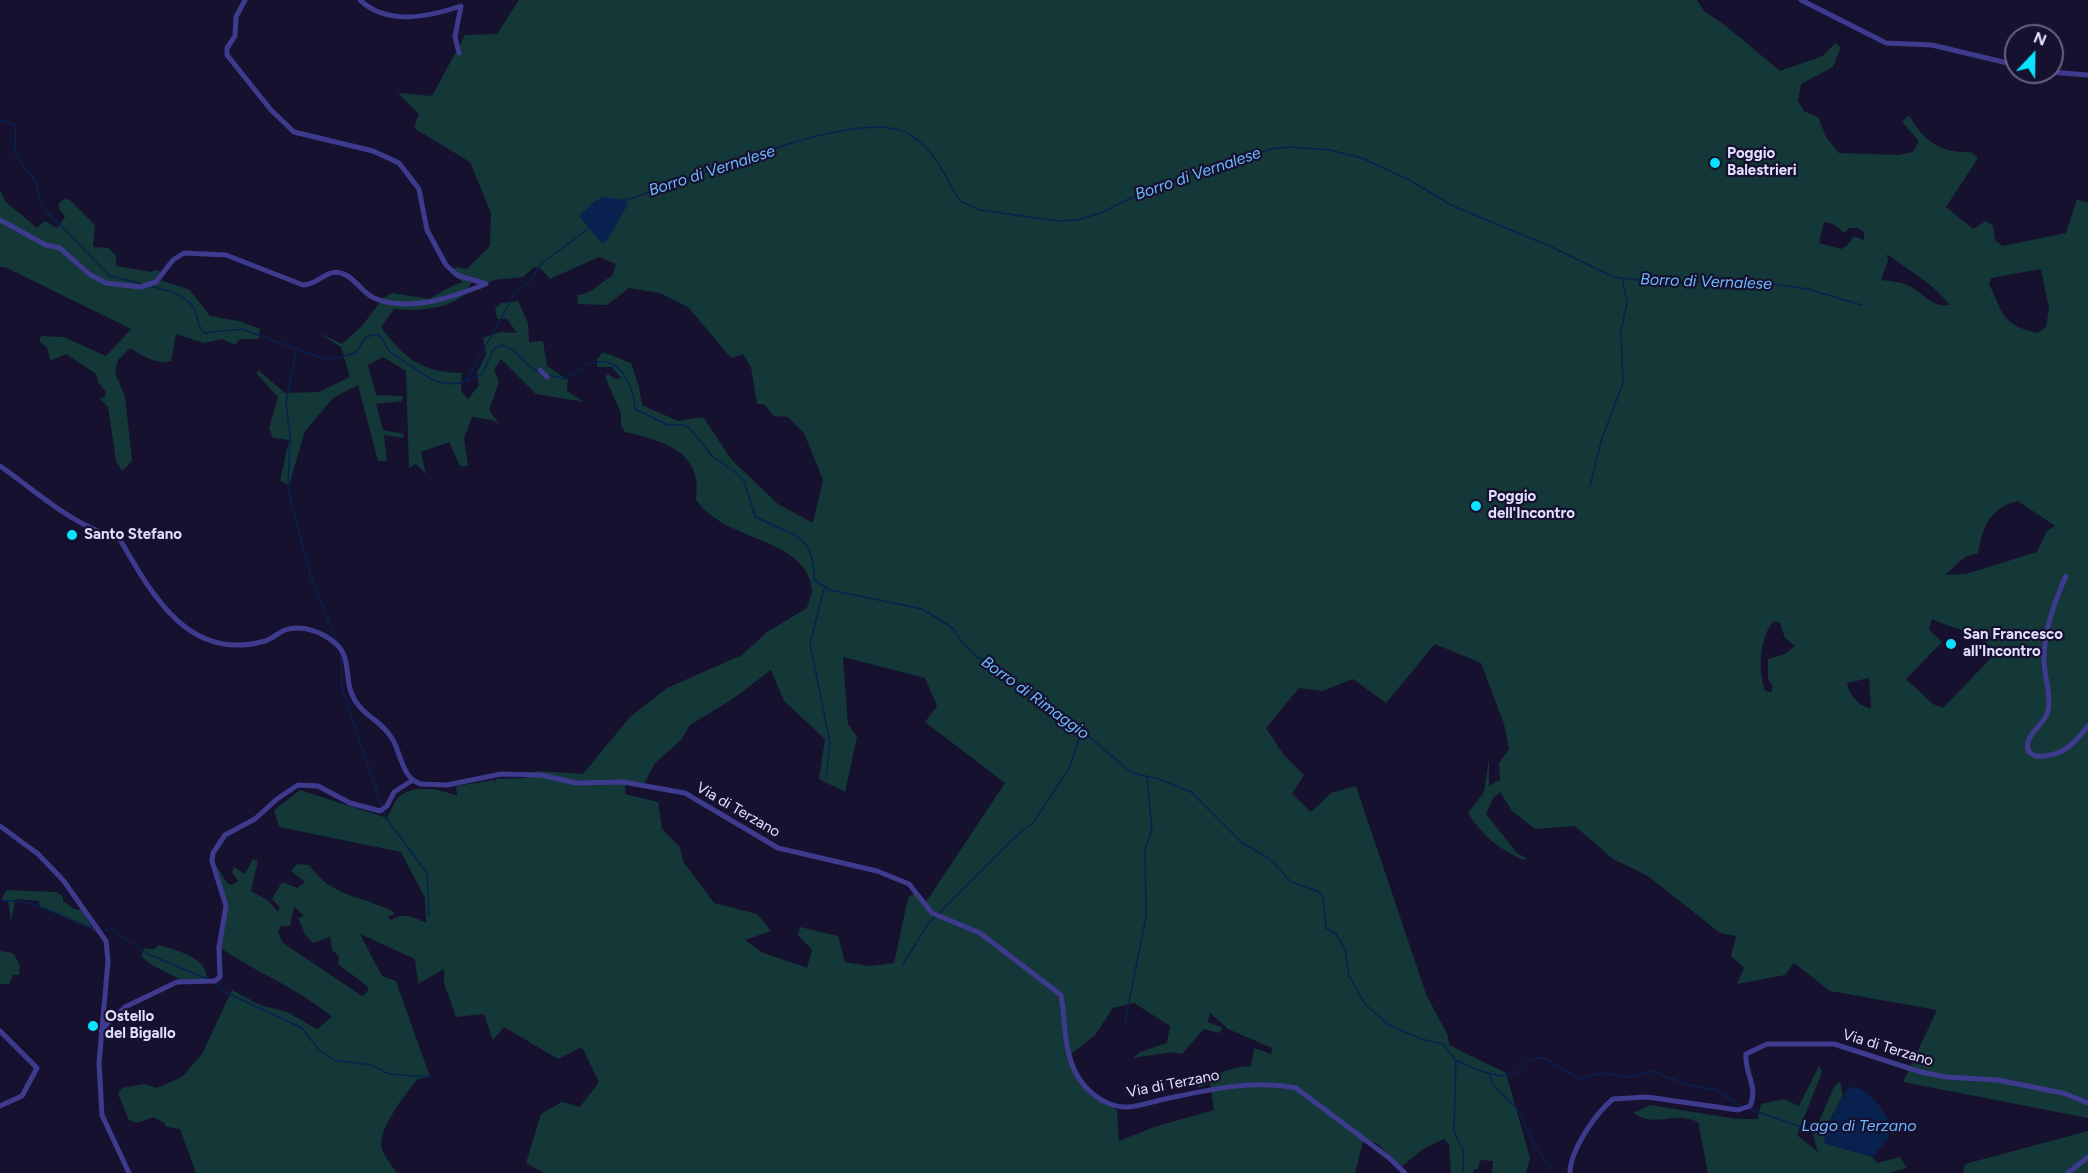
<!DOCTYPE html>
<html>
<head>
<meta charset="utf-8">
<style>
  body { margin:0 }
  #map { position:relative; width:2088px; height:1173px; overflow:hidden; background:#16112e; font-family:Figtree,sans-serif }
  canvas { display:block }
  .north { position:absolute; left:2004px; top:24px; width:60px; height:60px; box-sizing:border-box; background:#16112e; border:2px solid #686382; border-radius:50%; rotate:22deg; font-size:16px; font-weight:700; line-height:24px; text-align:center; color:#e2deff }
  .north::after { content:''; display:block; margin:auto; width:21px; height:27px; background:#0ae3ff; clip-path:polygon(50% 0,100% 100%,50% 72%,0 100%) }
</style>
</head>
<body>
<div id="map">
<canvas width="2088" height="1173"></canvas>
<div class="north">N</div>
</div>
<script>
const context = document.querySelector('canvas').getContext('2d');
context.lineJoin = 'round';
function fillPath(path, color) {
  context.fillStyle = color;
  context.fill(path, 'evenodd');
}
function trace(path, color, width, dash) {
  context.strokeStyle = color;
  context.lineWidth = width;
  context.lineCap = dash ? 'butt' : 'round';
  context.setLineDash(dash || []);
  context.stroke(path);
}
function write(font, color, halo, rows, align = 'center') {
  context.font = font + ' Figtree,sans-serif';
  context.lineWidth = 4.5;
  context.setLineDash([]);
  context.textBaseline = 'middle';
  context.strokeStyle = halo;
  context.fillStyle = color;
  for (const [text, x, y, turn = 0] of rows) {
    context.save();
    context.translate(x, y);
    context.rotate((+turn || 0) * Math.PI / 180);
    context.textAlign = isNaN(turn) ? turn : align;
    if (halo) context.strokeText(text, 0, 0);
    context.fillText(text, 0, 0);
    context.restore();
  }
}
const green = new Path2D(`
  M519,0H1697L1704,11L1726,26L1780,71L1823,56L1835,43L1841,47L1833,67L1801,84L1798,101L1804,111L1818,117L1826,137L1839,153L1899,155L1913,152L1919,141L1902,122L1909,115C1923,140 1941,154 1971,152L1978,158L1946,207L1973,229L1986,221L1993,226L1995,240L2002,246L2066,233L2077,199L2088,203V1118L1903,1082L1937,1010L1830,991L1794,963L1785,975L1737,984L1744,968L1731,956L1736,936L1720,933L1648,876L1613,859L1575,826L1535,829L1512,811L1500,792L1493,798L1486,814L1517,853L1526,858L1523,860C1496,846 1485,839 1468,813L1484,792L1489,759V786L1499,780L1500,782L1499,763L1509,749L1504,724L1481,663L1435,644L1386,703L1353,679L1323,691L1299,688L1266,728L1283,754L1304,775L1292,794L1311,812L1331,793L1356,786L1426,994L1448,1036L1449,1045L1506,1073L1530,1158L1526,1173H1492L1493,1161L1480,1160L1478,1169H1474L1473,1173H1451L1449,1144L1444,1139L1423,1149L1401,1167L1378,1144L1364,1138L1355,1173H544L526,1163L541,1114L562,1102L580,1107L599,1082L582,1047L558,1059L504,1027L493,1040L484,1014L456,1017L444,983V969L418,984L415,959L360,934L382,976L396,981L430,1077L418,1079C406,1093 376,1131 382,1149C385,1157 392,1166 397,1173H196L180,1129L167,1127L163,1122L153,1117L137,1123L129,1120L118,1094L122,1088L145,1084L157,1088L182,1077L202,1054L232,990L260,1005L287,1012L317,1029L332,1017C298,988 255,972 219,947L226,906L216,865L227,883L232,885L238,881L232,872L234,867L245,874L253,859L258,861L251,891L267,900L278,912L280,907L272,899L282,882L297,888L305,882L291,871L297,864L309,865C334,899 359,894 394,912L393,915L387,916L391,920C403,912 414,917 426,923L425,898L401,852L279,827L274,810L300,790L387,818C391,811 394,801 400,796C413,784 442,789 457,796L456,786L495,780L496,784V779L526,778L537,771L583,774L630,717L667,688L742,655L767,632L807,608C808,603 812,595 812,590C808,537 722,542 696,499C704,452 662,440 625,432L621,425V413L605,377L608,374L615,379L621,378L612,367H597V359L603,352L631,363L639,387L642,405L678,421L703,417L731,459L778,504L813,523L823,480L804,433L788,417L774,416L764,404H757L751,367L743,354L731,358L688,307L660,293L629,288L607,305L578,304L577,295C593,294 599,283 612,276L616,264L599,257L550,279L540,268L534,267L523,277L494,280L486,284L472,281C461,311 420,311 394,309L381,327C405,359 421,372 462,373L461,391L468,399L479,385L477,373L486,354L483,338L500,332L517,333L507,319H497L495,308L502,303L518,301L528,323L529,342L543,341L547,366L568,380L567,391L584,402L536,394L501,359L494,370L499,382L489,410L500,425L493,420L472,417L464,438L468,466H460L449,442L421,452L426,474L416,464L409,468L406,371L383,357L368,365L376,395L403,396L402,401L376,404L383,430L404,434L403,438L384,435L387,461H378L358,385L333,398L305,431L289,485L280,481L289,440L273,438L269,428L278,397L257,374L258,370L285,393L319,392L350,377L341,347L317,332L342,344L362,326L383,298L392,293L429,299L452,286L463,282L449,272L457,267L467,269L490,246L491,213L470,162L414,128L419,114L398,93L432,96L465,35L497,34ZM1824,222L1833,224L1845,233L1849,228H1858L1864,232V240L1854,236L1847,246L1841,249L1819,243ZM1887,254C1907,269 1935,285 1950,305C1934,308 1926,296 1913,288C1903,282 1892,281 1881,280L1888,260ZM2041,269L2049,309L2046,327L2038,333C2002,325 2004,315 1989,284L1991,278ZM2018,501L2055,526L2047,531L2037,552L1966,574L1945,575L1965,557L1978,553C1983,525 1990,508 2018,501ZM1932,619C1950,627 1970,634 1989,635L1992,640L1985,641L1995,654L1943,708L1933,704L1906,679L1942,642L1929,630ZM1774,621L1780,623L1785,638L1795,646L1785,654L1768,659V679L1773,686L1771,692L1765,691C1758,670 1759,637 1774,621ZM843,657L925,678L937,706L925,722L1005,783L924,905L917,891L908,898L894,963L870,966L845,962L838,936L800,927L798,935L812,950L807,968L761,952L745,940L771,931L757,914L714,903L683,861L680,847L662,829L658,802L625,794L626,781L644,784L655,763L681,740L690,725L731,700L771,670L784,701L825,739L819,779L845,792L857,737L848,724ZM1869,678L1871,708C1859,707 1849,695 1847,683ZM294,906L304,916L298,918L305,934L313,943L330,937L332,949L339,957L338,964L367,986L369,990L362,996L283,943L278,932L281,926H290ZM1134,1003L1170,1026L1167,1043L1140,1052L1133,1058L1172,1052L1182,1054L1204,1029L1219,1033L1223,1028L1208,1022L1210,1013L1228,1029L1272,1048L1271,1054L1254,1048L1251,1066C1232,1066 1219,1075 1201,1078L1198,1088L1210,1083L1214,1110L1154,1127L1119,1141L1117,1110C1094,1096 1079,1081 1071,1054L1095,1035L1113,1008Z
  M0,190L6,202L37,228L45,221L57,228L65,217L59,209V203L64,199L70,200L95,225L93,247L109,248L116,256V266L151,272L157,270L161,272L156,279L190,290L210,316L239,321L260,329L259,339H240L235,345L222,339L204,343L176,334L171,361C156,365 143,356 130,348L118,360L115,373L125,396L132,461L122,471L116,461L108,407L99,398H104L106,392L98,382L96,374L66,354L50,361L47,347L39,341L41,336L64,337L106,356L131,329L5,267H0Z
  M6,890L56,892L63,896V901L74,909L82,910L96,934L91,928L40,907L39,901L16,899L11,921L8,901H1Z
  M159,945C175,950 208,957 207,979L183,981L150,964L141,956L144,948L154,949Z
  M0,951L13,953L20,965L19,975H13L9,984H0Z
  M1819,1066L1822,1072L1797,1135L1818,1152L1813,1135L1834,1087L1840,1081L1843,1095L1832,1116L1824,1143L1872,1157L1877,1163L1900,1157L1907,1168L1888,1173H1708L1698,1122C1670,1110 1659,1129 1633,1113L1650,1105L1737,1119H1758L1761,1104L1784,1099L1799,1106Z
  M2088,1131V1173H1963L1965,1164Z`);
const water = new Path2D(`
  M604,197L624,200L628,204L608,239L602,244L579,216L595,201Z
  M1850,1087C1870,1087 1880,1107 1890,1122L1888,1139L1873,1157L1824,1143C1825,1130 1841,1096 1850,1087Z`);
const stream = new Path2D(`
  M0,120L16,125L15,153L22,165L36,181L40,203L47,212L110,276L143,284
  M622,201C684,185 853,105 907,133C935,148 944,176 960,201L980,210L1057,221L1078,220L1103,212L1155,186L1271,149L1289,147L1330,150L1362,158L1411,181L1451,205L1554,248L1613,277L1655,282H1760L1808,289L1861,305
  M150,286C167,291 187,293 195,311C199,319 197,326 204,333L242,329L327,360L355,353L366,337L377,334C385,339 384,346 390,352C394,355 399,357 402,360C432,380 447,395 483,373L493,350L501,345C517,347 522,365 539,372
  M296,351L286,403L290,435L288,490L311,577L337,642
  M549,375L565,379C574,375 580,367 590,364C619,352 634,386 635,409L668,425H684L691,430L713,457L735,472L744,481L755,516C790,537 814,529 814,580L830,590L922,609L953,628L963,644L977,657L990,662L1027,694L1074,724L1132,773L1159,779L1191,792L1241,842L1270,859L1291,882L1318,891L1323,898L1326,928L1336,934L1345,949L1349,976L1365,1004L1387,1024L1421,1039L1443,1044L1456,1060L1477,1070L1501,1076L1514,1074L1531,1059L1544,1058L1579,1079L1601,1073L1631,1077L1651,1071L1689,1085L1715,1090L1741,1106
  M466,381L516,292L530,281L542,263L588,229
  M1590,486L1601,441L1623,383L1621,331L1627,302L1622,278
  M824,589L810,644L830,743L826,778
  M341,655L342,688L386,818L427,873L429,915
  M1,901C35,898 63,919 95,929
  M105,930L111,929L148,954L207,979
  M903,964L928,924L1016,836L1034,822L1069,768L1082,731
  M214,983L221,990L302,1028L318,1049L334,1060L371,1065L389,1074L430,1077
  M1125,1022L1146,916L1145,849L1152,830L1147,777
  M1456,1060L1454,1132L1463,1150V1173
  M1489,1072L1492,1083L1518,1110L1535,1147L1554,1173
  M1749,1109L1825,1135`);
const minor = new Path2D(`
  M245,0L236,17L235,36L227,48V55L271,110L294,132L373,151L399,163L419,189L427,230L446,265L457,275L486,284
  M360,0C387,26 429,17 461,6L455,37L459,53
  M1801,0L1886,43L1932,45L2016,65
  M2050,72L2088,75
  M0,220L46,245L60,248L89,274L106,283L140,287L156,282L173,260L184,253L226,255L303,285C318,285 326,269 341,273C355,277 361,292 374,298C409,313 453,297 486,284
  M540,370L547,377
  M0,466C39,493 72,526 119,538C151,593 188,663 265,641C272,639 278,633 285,630C302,624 322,632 335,643C349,654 346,673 350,689C358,716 381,718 393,740C400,753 402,771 413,780L420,784L447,785L501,774L541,775L576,783L623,782L685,793L778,848L877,871L909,884L932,913L980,933L1061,995C1065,1018 1064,1045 1073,1067C1081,1087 1102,1106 1124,1107C1137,1108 1153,1101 1165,1099C1208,1090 1252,1079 1296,1088L1388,1157L1405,1173
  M2066,576C2055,600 2045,630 2044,656C2043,674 2052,695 2048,711C2044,727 2024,733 2028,751L2035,756C2061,758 2073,745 2088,726
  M0,826L38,854L63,880L106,941L108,961L99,1063L102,1115L129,1173
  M101,1030L125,1007L177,982L215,981L220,977L219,947L226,906L212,861L213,853L225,835L255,819L277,799L298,785L318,786L350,803L380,811L387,806L394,792L413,780
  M0,1031L37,1068L22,1096L0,1106
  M1570,1173C1570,1150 1596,1113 1613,1099L1647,1097L1738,1110L1750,1106C1759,1088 1744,1072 1746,1054L1767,1044H1834L1921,1072L1946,1077L1998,1080L2063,1093L2088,1103
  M2068,1173L2088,1157`);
const markers = [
  [1715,163,6,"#0ae3ff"],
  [1476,506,6,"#0ae3ff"],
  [72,535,6,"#0ae3ff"],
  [1951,644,6,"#0ae3ff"],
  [93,1026,6,"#0ae3ff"]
];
const poiNames = [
  ["Poggio",1727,154],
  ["Balestrieri",1727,171],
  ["Poggio",1488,497],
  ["dell'Incontro",1488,514],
  ["Santo Stefano",84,535],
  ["San Francesco",1963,635],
  ["all'Incontro",1963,652],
  ["Ostello",105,1017],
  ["del Bigallo",105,1034]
];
const streetNames = [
  ["Via di Terzano",738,810,30],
  ["Via di Terzano",1888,1048,17],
  ["Via di Terzano",1173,1084,-11]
];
const waterNames = [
  ["Borro di Vernalese",712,171,-18],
  ["Borro di Vernalese",1198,174,-19],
  ["Borro di Vernalese",1706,282,2],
  ["Borro di Rimaggio",1035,698,36],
  ["Lago di Terzano",1859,1126]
];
fillPath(green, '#133837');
fillPath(water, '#09214f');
trace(stream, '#09214f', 1.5);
trace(minor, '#3e3a8e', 5);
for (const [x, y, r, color] of markers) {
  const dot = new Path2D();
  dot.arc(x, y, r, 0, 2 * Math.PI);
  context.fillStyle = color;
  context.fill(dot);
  trace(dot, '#16112e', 2);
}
write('bold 15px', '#e2deff', '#16112e', poiNames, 'left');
write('15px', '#e2deff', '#16112e', streetNames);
write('italic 16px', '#6cb9ff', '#16112e', waterNames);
</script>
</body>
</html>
